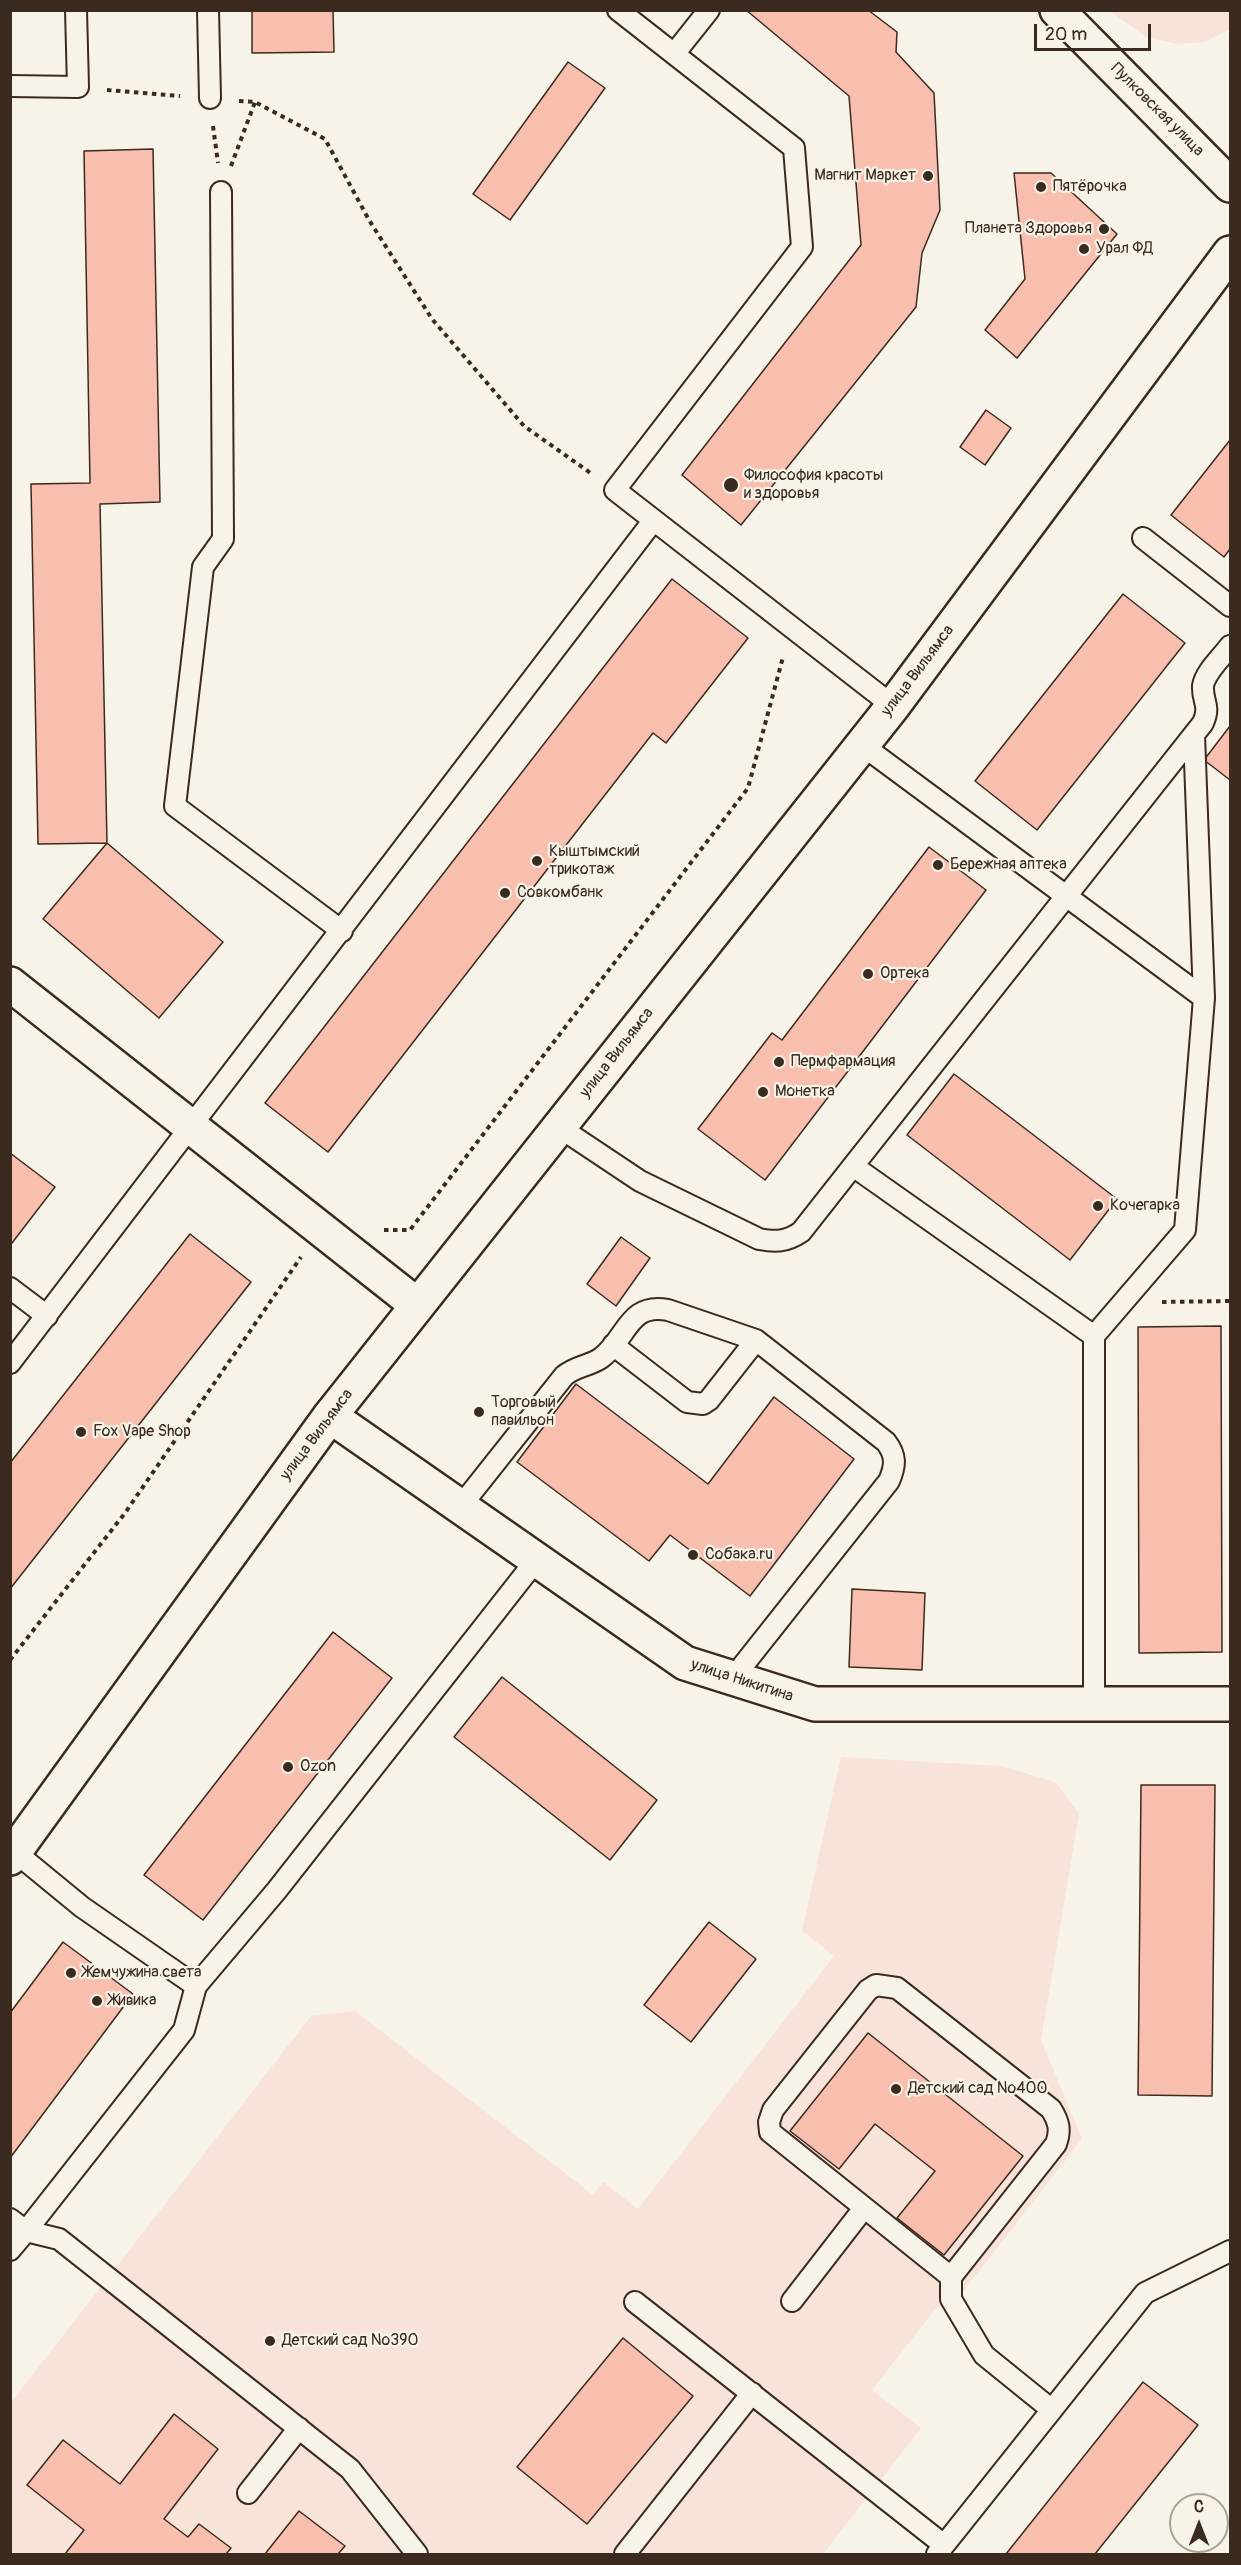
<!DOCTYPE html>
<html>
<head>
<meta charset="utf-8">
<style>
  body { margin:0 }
  #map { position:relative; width:1241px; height:2565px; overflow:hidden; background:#f7f3e8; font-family:Pangolin,sans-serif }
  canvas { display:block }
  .frame { position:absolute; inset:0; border:12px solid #3b2a1e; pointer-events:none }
  .north { position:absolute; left:1169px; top:2493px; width:60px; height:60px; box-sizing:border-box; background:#f7f3e8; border:2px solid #aca397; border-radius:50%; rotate:0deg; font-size:16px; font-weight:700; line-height:24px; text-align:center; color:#3b2a1e }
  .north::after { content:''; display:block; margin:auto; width:21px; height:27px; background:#3b2a1e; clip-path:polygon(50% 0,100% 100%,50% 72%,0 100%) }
  .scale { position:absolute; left:1034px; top:24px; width:117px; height:27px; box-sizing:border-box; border:3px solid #3b2a1e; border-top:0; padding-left:8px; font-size:18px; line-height:21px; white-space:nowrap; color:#3b2a1e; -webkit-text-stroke:4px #f7f3e8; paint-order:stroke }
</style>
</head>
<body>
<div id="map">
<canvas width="1241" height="2565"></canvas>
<div class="frame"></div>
<div class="north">С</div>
<div class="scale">20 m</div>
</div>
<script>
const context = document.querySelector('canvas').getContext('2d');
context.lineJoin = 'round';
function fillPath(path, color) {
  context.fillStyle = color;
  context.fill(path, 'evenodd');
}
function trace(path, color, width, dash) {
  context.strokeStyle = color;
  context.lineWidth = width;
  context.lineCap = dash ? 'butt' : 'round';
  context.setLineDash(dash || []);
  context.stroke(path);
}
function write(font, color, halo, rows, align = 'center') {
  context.font = font + ' Pangolin,sans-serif';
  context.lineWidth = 4.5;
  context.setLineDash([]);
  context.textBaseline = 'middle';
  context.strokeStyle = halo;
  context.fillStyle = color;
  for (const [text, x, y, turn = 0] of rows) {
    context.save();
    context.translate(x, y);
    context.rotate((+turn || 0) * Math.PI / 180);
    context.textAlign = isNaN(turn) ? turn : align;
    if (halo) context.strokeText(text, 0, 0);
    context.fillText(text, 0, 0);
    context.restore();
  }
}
const built = new Path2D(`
  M1110,11H1230V29L1205,42L1177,44L1146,37Z
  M841,1757L1001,1766L1055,1782L1079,1813L1041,2040L1082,2139L962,2293L936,2308L872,2390L921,2428L823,2554H11L10,2404L311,2016L355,2011L593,2195L603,2182L638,2209L834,1956L802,1931Z`);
const building = new Path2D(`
  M252,10H333L334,52L252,53Z
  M746,10H868L897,32L896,52L934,93L940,210L922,253L916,307L741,525L682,475L861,245L849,96Z
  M568,62L605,88L510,220L473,194Z
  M153,149L160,502L100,504L107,843L38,844L31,484L90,483L84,151Z
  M1014,173H1051L1117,234L1017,358L985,330L1025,279Z
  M986,410L1011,428L985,465L960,447Z
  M1230,440V549L1224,557L1171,515Z
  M672,579L748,638L666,743L653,733L328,1152L265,1103Z
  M1123,594L1185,643L1037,830L975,781Z
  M1230,726V780L1204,760Z
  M107,843L223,942L159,1018L43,919Z
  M929,847L986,890L765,1180L698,1129L772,1033L782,1040Z
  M954,1074L1117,1199L1070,1260L907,1135Z
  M10,1153L55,1187L12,1243L10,1242Z
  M190,1234L251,1282L10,1589V1463Z
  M621,1237L650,1258L616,1306L587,1284Z
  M1221,1326L1222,1652L1139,1653L1138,1327Z
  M576,1384L708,1484L774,1397L854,1459L750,1596L670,1535L649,1561L517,1462Z
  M852,1589L925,1593L922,1670L849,1667Z
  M333,1632L392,1678L203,1920L144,1875Z
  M502,1677L657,1800L610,1860L454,1737Z
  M1141,1785H1215L1212,2096L1138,2095Z
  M709,1922L756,1959L691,2042L644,2005Z
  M63,1942L133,1994L10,2158V2013Z
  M868,2033L1023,2156L944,2255L897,2218L935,2171L875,2124L839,2169L790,2131Z
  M623,2338L693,2396L587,2524L517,2467Z
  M1143,2382L1198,2425L1095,2554H1006Z
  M174,2414L218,2449L164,2519L188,2537L199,2524L231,2548L226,2554H65L84,2530L27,2485L63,2440L120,2484Z
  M299,2511L345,2546L338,2554H265Z`);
const path = new Path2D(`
  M107,90L180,96
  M239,101L255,102L325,139L369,220L432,319L524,426L592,474
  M213,126L218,163
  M231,166L255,102
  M384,1230H410L748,788L783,657
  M1162,1302L1230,1301
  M10,1660L125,1513L301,1257`);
const lane = new Path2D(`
  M208,10L210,98
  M618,10L794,148L802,247L615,490L893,706
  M674,54L709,10
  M10,86L78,87L76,10
  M221,192L223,539L203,567L175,806L342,931
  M1143,538L1230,606
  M1194,735L1204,998
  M862,745L1204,998L1185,1230L1094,1336V1704
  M559,1127L640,1181L759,1239C776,1242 786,1242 801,1232L853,1166L1094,1336
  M853,1166L1203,723C1211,705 1202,702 1203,686C1205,672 1222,657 1230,646
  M10,1288L47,1316
  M613,1345L687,1402L703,1404L709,1400L756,1340
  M10,1363L653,521
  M460,1507L564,1376C575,1366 590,1366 601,1358C627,1339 628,1302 668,1310L756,1340L886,1442C896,1455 896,1465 889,1481L733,1678
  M15,1852L82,1907L196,1986L184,2030L26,2231L59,2239L350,2469L417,2554
  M196,1986L277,1890L537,1559
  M10,2219L26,2231L10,2250
  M951,2277L770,2132L769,2122L773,2110L868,1990L876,1985L897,1988L1051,2109C1059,2122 1061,2130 1056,2144L951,2277V2299L984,2355L1052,2410
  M792,2301L864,2208
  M635,2302L944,2545
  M248,2493L299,2428
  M625,2554L752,2393
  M937,2554L1145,2293L1230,2251`);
const street = new Path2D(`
  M1057,10L1230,185
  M10,984L417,1305
  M330,1416L685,1663L815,1704H1230`);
const secondary = new Path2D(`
  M10,1858L330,1416L893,706L1230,253`);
const markers = [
  [928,176,6,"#3b2a1e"],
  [1041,187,6,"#3b2a1e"],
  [1104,229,6,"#3b2a1e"],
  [1084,249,6,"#3b2a1e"],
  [731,485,8,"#3b2a1e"],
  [537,861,6,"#3b2a1e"],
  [938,865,6,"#3b2a1e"],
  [505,893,6,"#3b2a1e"],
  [868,974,6,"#3b2a1e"],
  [779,1062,6,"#3b2a1e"],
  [763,1092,6,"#3b2a1e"],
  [1098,1206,6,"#3b2a1e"],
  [479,1412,6,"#3b2a1e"],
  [81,1432,6,"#3b2a1e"],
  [693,1555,6,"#3b2a1e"],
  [288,1767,6,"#3b2a1e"],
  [71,1973,6,"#3b2a1e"],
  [97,2001,6,"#3b2a1e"],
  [896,2089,6,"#3b2a1e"],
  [270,2341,6,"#3b2a1e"]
];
const streetNames = [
  ["Пулковская улица",1157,110,45],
  ["улица Вильямса",918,671,-53],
  ["улица Вильямса",617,1053,-52],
  ["улица Вильямса",317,1435,-53],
  ["улица Никитина",742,1681,18]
];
const poiNames = [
  ["Магнит Маркет",916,176,"right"],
  ["Пятёрочка",1053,187],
  ["Планета Здоровья",1092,229,"right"],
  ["Урал ФД",1096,249],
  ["Философия красоты",744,476],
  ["и здоровья",744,494],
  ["Кыштымский",549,852],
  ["трикотаж",549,870],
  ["Бережная аптека",950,865],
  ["Совкомбанк",517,893],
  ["Ортека",880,974],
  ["Пермфармация",791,1062],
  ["Монетка",775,1092],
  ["Кочегарка",1110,1206],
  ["Торговый",491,1403],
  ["павильон",491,1421],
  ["Fox Vape Shop",93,1432],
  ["Собака.ru",705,1555],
  ["Ozon",300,1767],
  ["Жемчужина света",83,1973],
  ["Живика",109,2001],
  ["Детский сад №400",908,2089],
  ["Детский сад №390",282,2341]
];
fillPath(built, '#f7e3d7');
fillPath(building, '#f8bfae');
trace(building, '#3b2a1e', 1.5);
trace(lane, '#3b2a1e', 24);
trace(street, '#3b2a1e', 38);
trace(secondary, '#3b2a1e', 38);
trace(path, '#3b2a1e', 4, [4.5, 4.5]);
trace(lane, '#f7f3e8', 20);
trace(street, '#f7f3e8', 33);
trace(secondary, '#f7f3e8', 33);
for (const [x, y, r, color] of markers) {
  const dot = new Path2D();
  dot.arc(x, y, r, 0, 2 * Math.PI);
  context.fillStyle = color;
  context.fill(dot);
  trace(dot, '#f7f3e8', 2);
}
write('16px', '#3b2a1e', '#f7f3e8', streetNames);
write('16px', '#3b2a1e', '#f7f3e8', poiNames, 'left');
</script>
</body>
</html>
